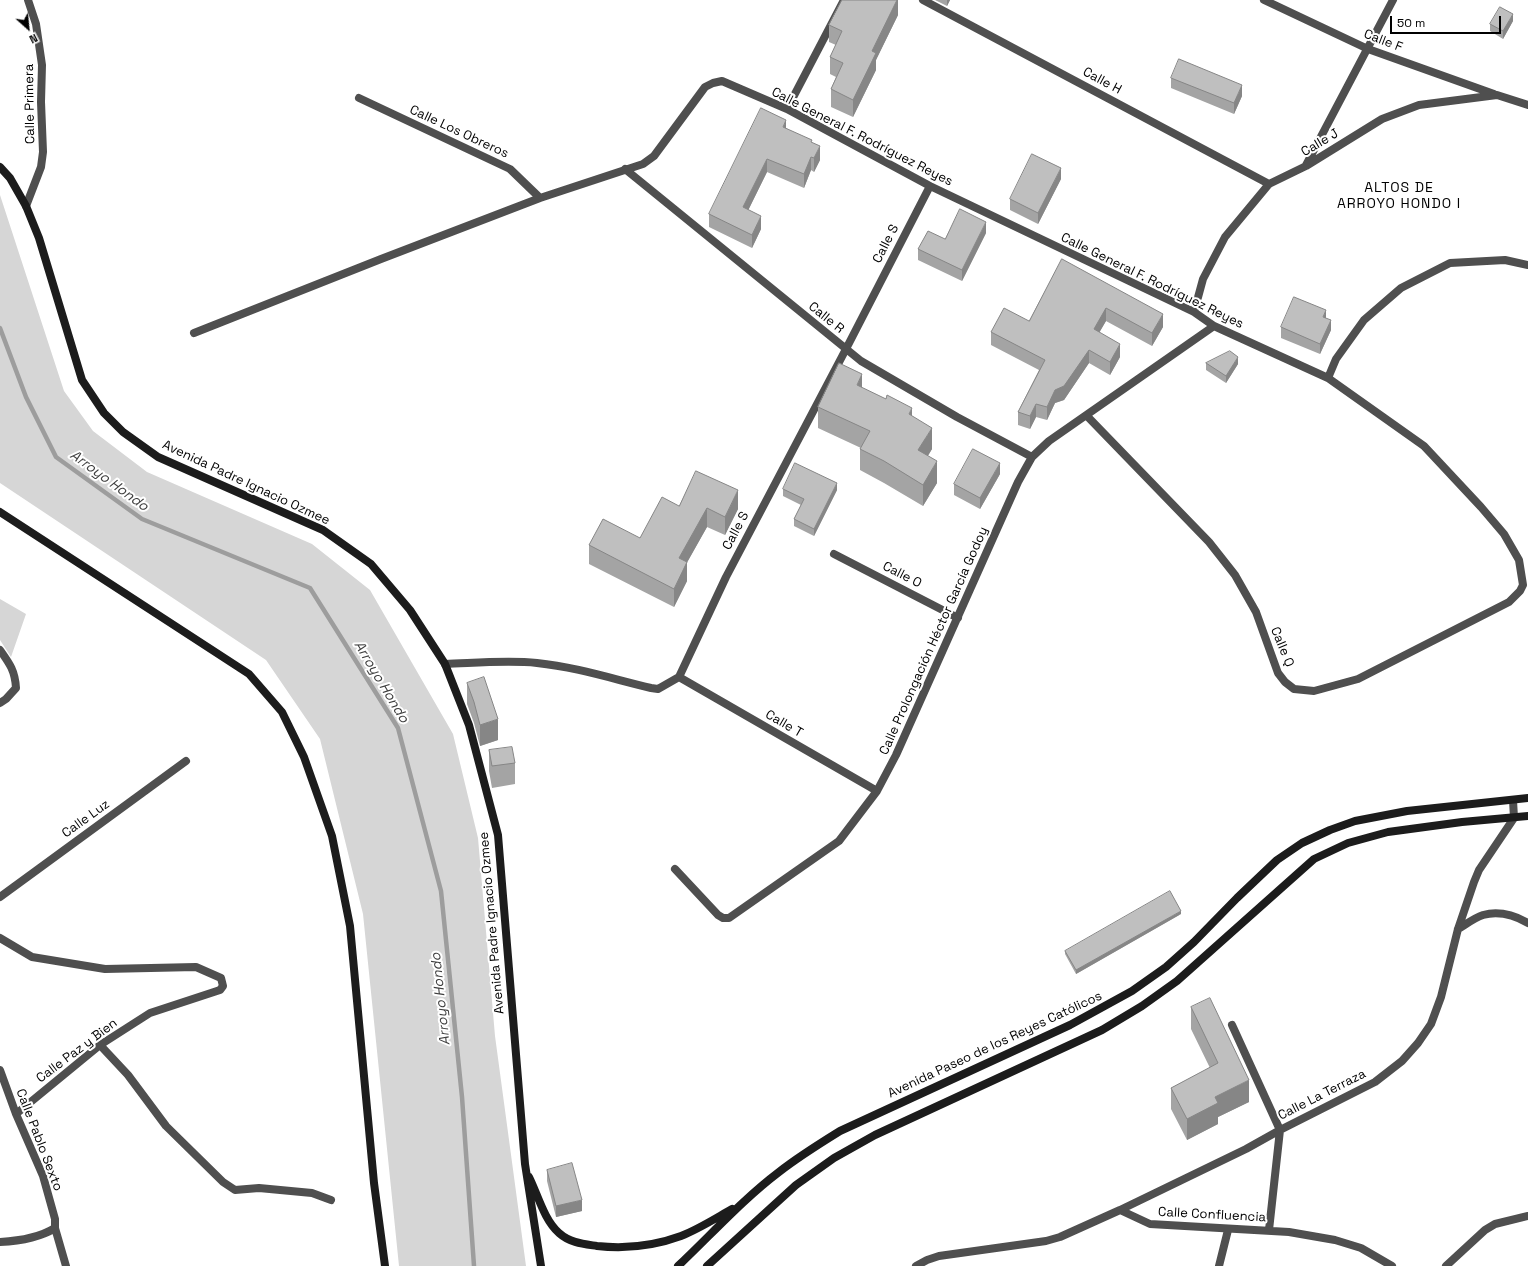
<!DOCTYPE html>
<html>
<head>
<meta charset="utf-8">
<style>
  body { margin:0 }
  #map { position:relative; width:1528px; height:1266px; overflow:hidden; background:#fff; font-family:"Space Grotesk",sans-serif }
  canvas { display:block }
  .north { position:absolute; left:8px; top:8px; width:40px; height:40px; -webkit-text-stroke:3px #fff; paint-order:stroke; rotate:153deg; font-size:11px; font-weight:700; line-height:16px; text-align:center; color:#000 }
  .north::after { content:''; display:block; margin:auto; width:14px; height:18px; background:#000; clip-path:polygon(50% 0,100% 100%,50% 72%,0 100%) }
  .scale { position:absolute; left:1390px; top:16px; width:111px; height:18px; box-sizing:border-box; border:2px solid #000; border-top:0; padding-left:5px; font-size:12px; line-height:14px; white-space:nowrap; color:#000; -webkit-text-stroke:3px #fff; paint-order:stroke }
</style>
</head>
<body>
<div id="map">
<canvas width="1528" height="1266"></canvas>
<div class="north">N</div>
<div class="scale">50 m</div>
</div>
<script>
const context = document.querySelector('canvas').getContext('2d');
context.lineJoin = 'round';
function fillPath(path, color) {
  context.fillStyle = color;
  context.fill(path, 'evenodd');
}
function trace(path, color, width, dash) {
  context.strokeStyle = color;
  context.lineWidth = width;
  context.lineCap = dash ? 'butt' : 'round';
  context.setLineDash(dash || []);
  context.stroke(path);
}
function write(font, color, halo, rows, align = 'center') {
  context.font = font + ' "Space Grotesk",sans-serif';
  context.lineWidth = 4;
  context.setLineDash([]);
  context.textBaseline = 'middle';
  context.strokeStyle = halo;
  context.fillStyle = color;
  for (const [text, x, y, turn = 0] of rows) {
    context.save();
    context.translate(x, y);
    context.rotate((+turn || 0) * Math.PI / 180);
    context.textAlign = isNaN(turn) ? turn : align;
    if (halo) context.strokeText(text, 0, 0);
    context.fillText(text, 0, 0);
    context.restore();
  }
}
const green = new Path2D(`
  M0,195L64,391L93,431L147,472L312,544L370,590L453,734L478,838L495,1036L526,1266H399L363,914L320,739L266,660L0,483Z
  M0,599L26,614L11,657L0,640Z`);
const stream = new Path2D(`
  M0,328L26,397L56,457L142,519L310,588L398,728L441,891L462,1097L474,1266`);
const street = new Path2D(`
  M923,0L1269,184
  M1264,0L1368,49L1494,94
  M359,98L510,169L540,198
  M787,109L844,0
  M1306,165L1393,0
  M625,169L861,361L957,417L1032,457
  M26,206L41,167L43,152L41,102L42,65L36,24L28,0
  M1194,312L1203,279L1225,237L1269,184L1306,166L1382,119L1419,105L1497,95L1528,105
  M194,333L381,259L540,198L643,164L654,156L705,87L713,83L722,81L787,109L930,186L1194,312L1214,326L1328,378L1424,446L1481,507L1504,534L1519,560L1523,585L1520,591L1509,602L1358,679L1314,691L1294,689L1285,682L1278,673L1256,612L1235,575L1209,542L1087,416
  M1328,378L1336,359L1364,320L1401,288L1450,263L1505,260L1528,265
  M834,554L958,618
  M0,650C10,664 15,671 16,688L6,699L0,703
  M445,664C475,663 507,660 537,663C576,667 613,679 651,688L658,689L679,677L726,577L846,349L930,186
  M679,677L877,791
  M675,869L718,915L723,918H729L839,841L877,791L896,755L1018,482L1032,457L1049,441L1214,326
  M0,897L186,761
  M1458,929C1465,925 1474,918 1483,915C1498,911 1514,915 1528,923
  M0,938L32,957L105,969L196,967L221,978L223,986L220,990L150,1013L100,1045L16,1114
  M1232,1025L1280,1130L1269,1230
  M100,1045L128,1075L166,1126L223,1182L235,1190L259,1188L312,1193L331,1200
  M0,1070L16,1114L43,1176L55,1219V1228L66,1266
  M1120,1210L1246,1149L1280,1130L1375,1082L1402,1061L1418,1043L1431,1024L1441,997L1458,929L1474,882L1479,870L1514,818L1513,800
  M0,1242C19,1241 39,1238 55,1228
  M916,1266L927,1260L939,1256L1046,1241L1060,1237L1120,1210L1150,1224L1289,1232L1335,1240L1361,1248L1392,1266
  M1219,1266L1228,1230
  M1446,1266L1485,1230L1495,1224L1528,1216`);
const secondary = new Path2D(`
  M0,167L10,178L26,206L39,238L82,380L104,413L123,432L158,457L323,530L371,564L410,610L445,664L469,725L498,835L525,1164L541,1266
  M0,512L249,674L282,712L304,757L332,836L350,926L374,1183L385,1266
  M529,1177C538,1195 544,1220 559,1233C570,1243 584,1244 597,1246C625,1249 654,1246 681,1236C699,1229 716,1218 732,1209
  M678,1266C711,1235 742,1200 779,1172C798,1157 819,1144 840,1131L1070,1025L1132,991L1166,967L1194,942L1237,898L1277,860L1302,843L1330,830L1355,821L1407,811L1528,798
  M707,1266L796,1185L834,1158L875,1135L1102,1030L1142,1006L1177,981L1314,859L1348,843L1388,832L1462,822L1528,816`);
const wall = new Path2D(`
  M898,0V15L876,60V70L853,117L831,107V89L836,77L830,74V57L836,45L829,42V25Z
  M935,0H950L947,6Z
  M1513,21L1503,39L1490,31V24Z
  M1171,78L1242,96L1234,114L1171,88Z
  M786,128L812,143L820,160L814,172L811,170L804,188L767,172L748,210L761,229L752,248L709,227V214Z
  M1061,179L1038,224L1010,210V199Z
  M986,233L962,281L918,260V249L945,239Z
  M1062,259L1163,327L1152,346L1106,321L1099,332L1120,357L1110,375L1089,363L1064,400L1055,403L1047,420L1036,417L1030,429L1018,425V412L1039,370L991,345V332L1029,321Z
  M1326,318L1331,330L1320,354L1281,338V327Z
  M1206,363L1238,364L1226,383L1206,370Z
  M862,388L912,416L932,449L928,456L937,483L923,506L884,483L860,470V449L861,448L818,428V407Z
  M1000,474L980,509L954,495V484Z
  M783,489L837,490L814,536L794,526V519L801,505L783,496Z
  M679,506L738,509L725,535L707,527L687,562V581L674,607L589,564V545L640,538Z
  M467,683L498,740L480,746L474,723L467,704Z
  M489,750L515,763V784L492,788L489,771Z
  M1181,914L1076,974L1065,954V951Z
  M1191,1007L1249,1102L1218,1117V1124L1187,1140L1171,1109V1088L1210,1068L1191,1029Z
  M547,1170L582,1211L556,1217L547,1181Z`);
const shadedWall = new Path2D(`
  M897,0H898V15L876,60V70L853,117V100L872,51Z
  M947,0H950L947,6Z
  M1513,14V21L1503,39V31Z
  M1242,85V96L1234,114V103Z
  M786,120V133L783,127Z
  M820,146V160L814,172V158Z
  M811,157V170L804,188V174Z
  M767,159V172L743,221V207Z
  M1061,168V179L1038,224V213Z
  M761,216V229L752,248V235Z
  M986,222V233L962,281V270Z
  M1106,308V321L1094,342V329Z
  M1326,310V321L1323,317Z
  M1163,314V327L1152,346V333Z
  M1331,320V330L1320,354V344Z
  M1120,344V357L1110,375V362Z
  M1089,350V363L1064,400L1055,403L1047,420V407L1055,390Z
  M1238,357V364L1226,383V376Z
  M862,374V395L857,385Z
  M1036,404V417L1030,429V416Z
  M912,408V429L909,414Z
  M932,428V449L918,471V450Z
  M937,461V483L923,506V485Z
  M1000,463V474L980,509V498Z
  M837,483V490L814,536V529Z
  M738,490V509L725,535V517Z
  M707,508V527L679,577V558Z
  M687,562V581L674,607V589Z
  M498,719V740L480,746V725Z
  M1181,911V914L1076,974V970Z
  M1249,1080V1102L1218,1117V1124L1187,1140V1119L1215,1097Z
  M582,1200V1211L556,1217V1206Z`);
const building = new Path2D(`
  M842,0H897L872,51L876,53L853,100L831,89L843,63L830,57L842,31L829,25Z
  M1500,7L1513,14L1503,31L1490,24Z
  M1179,59L1242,85L1234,103L1171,78Z
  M761,108L786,120L783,127L812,140L811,142L820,146L814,158L811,157L804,174L767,159L743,207L761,216L752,235L709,214Z
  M1032,154L1061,168L1038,213L1010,199Z
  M960,209L986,222L962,270L918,249L928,231L945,239Z
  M1062,259L1163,314L1152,333L1106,308L1094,329L1120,344L1110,362L1089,350L1064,386L1055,390L1047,407L1036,404L1030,416L1018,412L1045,360L991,332L1004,308L1029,321Z
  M1294,297L1326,310L1323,317L1331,320L1320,344L1281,327Z
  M1230,351L1238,357L1226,376L1206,363Z
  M839,363L862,374L857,385L886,399L887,395L912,408L909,414L932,428L918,450L937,461L923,485L884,461L860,449L870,431L818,407Z
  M973,449L1000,463L980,498L954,484Z
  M795,463L837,483L814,529L794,519L804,499L783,489Z
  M696,471L738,490L725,517L707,508L679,558L687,562L674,589L589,545L603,519L640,538L662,497L679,506Z
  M484,677L498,719L480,725L474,702L467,683Z
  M512,747L515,763L492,766L489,750Z
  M1170,891L1181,911L1076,970L1065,951Z
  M1210,998L1249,1080L1215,1097L1218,1103L1187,1119L1171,1088L1218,1063L1191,1007Z
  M572,1163L582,1200L556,1206L547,1170Z`);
const streetNames = [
  ["Calle F",1383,41,21],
  ["Calle H",1102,81,28],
  ["Calle Primera",30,104,-91],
  ["Calle Los Obreros",459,132,25],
  ["Calle General F. Rodríguez Reyes",862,137,27],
  ["Calle J",1320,143,-31],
  ["Calle S",886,244,-63],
  ["Calle General F. Rodríguez Reyes",1152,281,26],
  ["Calle R",826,318,39],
  ["Avenida Padre Ignacio Ozmee",246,483,25],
  ["Calle S",736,531,-62],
  ["Calle O",902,575,27],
  ["Calle Prolongación Héctor García Godoy",934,641,-66],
  ["Calle Q",1282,647,68],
  ["Calle T",784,724,30],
  ["Calle Luz",86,819,-36],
  ["Avenida Padre Ignacio Ozmee",492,923,-95],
  ["Avenida Paseo de los Reyes Católicos",995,1045,-25],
  ["Calle Paz y Bien",77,1051,-37],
  ["Calle La Terraza",1322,1095,-27],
  ["Calle Pablo Sexto",39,1140,69],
  ["Calle Confluencia",1212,1215,3]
];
const neighbourhoodNames = [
  ["ALTOS DE",1399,188],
  ["ARROYO HONDO I",1399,204]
];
const waterNames = [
  ["Arroyo Hondo",109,481,36],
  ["Arroyo Hondo",381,682,59],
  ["Arroyo Hondo",441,999,-96]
];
fillPath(green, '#d6d6d6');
trace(stream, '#9d9d9d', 4.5);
trace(street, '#4f4f4f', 8);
trace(secondary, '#1c1c1c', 8);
fillPath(wall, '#a4a4a4');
fillPath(shadedWall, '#868686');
fillPath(building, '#bfbfbf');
trace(building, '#868686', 1);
write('13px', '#000', '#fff', streetNames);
context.letterSpacing = '1px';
write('14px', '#000', '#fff', neighbourhoodNames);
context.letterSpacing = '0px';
write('italic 14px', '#3e3e3e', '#fff', waterNames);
</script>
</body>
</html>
